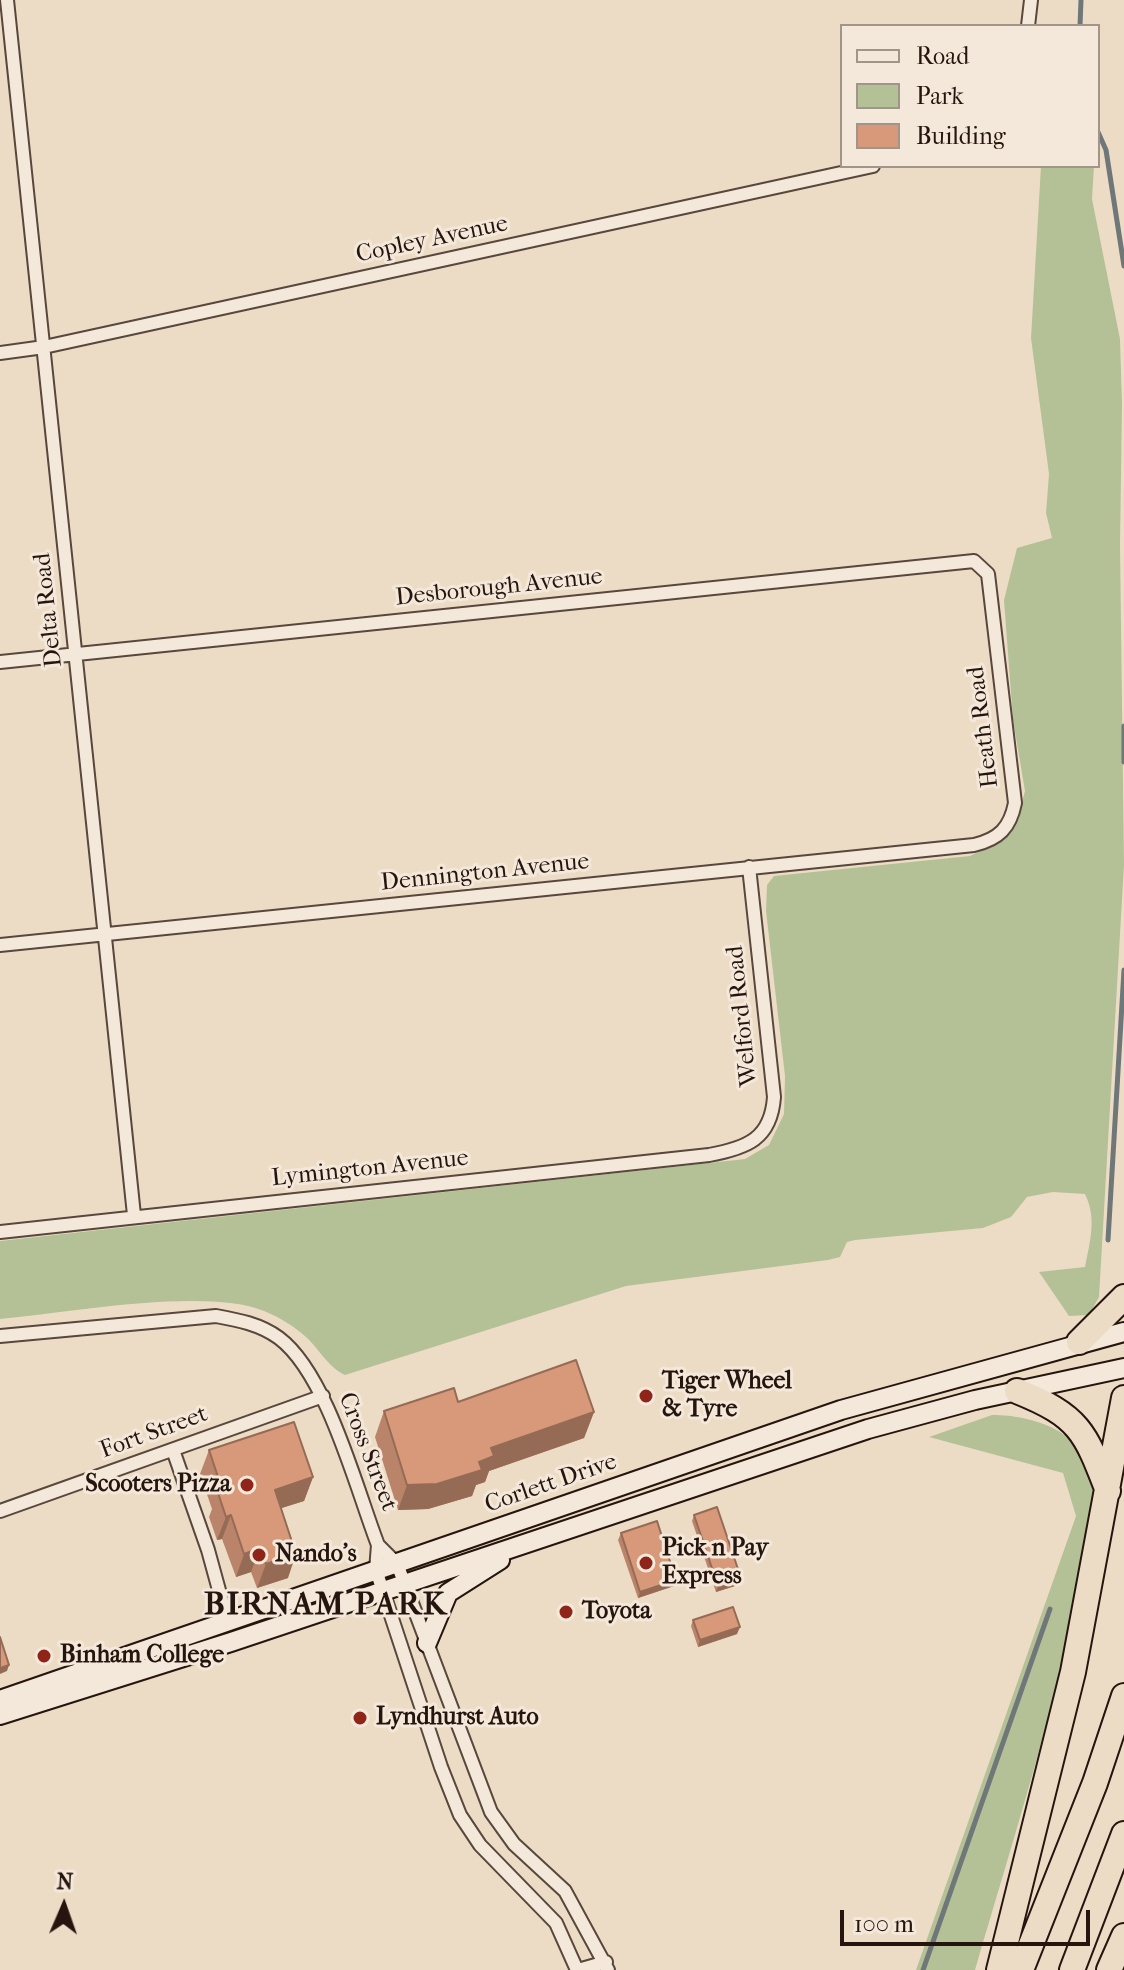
<!DOCTYPE html>
<html>
<head>
<meta charset="utf-8">
<style>
  body { margin:0 }
  #map { position:relative; width:1124px; height:1970px; overflow:hidden; background:#eddcc5; font-family:"IM FELL French Canon",serif }
  canvas { display:block }
  .legend { position:absolute; left:840px; top:24px; width:260px; height:144px; box-sizing:border-box; background:#f3e8d9; border:2px solid #a19488; margin:0; padding:10px 14px; list-style:none; font-size:24px; color:#26150e }
  .legend li { display:flex; align-items:center; gap:16px; height:40px }
  .legend b { width:40px; border:2px solid #a19488 }
  .north { position:absolute; left:24px; top:1866px; width:80px; height:80px; -webkit-text-stroke:6px #f3e8d9; paint-order:stroke; rotate:2deg; font-size:22px; font-weight:700; line-height:32px; text-align:center; color:#26150e }
  .north::after { content:''; display:block; margin:auto; width:28px; height:36px; background:#26150e; clip-path:polygon(50% 0,100% 100%,50% 72%,0 100%) }
  .scale { position:absolute; left:840px; top:1910px; width:250px; height:36px; box-sizing:border-box; border:4px solid #26150e; border-top:0; padding-left:10px; font-size:24px; line-height:28px; white-space:nowrap; color:#26150e; -webkit-text-stroke:6px #f3e8d9; paint-order:stroke }
</style>
</head>
<body>
<div id="map">
<canvas width="1124" height="1970"></canvas>
<ul class="legend">
<li><b style="height:10px;background:#f3e8d9"></b>Road</li>
<li><b style="height:22px;background:#b4c197"></b>Park</li>
<li><b style="height:22px;background:#d7997a"></b>Building</li>
</ul>
<div class="north">N</div>
<div class="scale">100 m</div>
</div>
<script>
const context = document.querySelector('canvas').getContext('2d');
context.lineJoin = 'round';
function fillPath(path, color) {
  context.fillStyle = color;
  context.fill(path, 'evenodd');
}
function trace(path, color, width, dash) {
  context.strokeStyle = color;
  context.lineWidth = width;
  context.lineCap = dash ? 'butt' : 'round';
  context.setLineDash(dash || []);
  context.stroke(path);
}
function write(font, color, halo, rows, align = 'center') {
  context.font = font + ' "IM FELL French Canon",serif';
  context.lineWidth = 6;
  context.setLineDash([]);
  context.textBaseline = 'middle';
  context.strokeStyle = halo;
  context.fillStyle = color;
  for (const [text, x, y, turn = 0] of rows) {
    context.save();
    context.translate(x, y);
    context.rotate((+turn || 0) * Math.PI / 180);
    context.textAlign = isNaN(turn) ? turn : align;
    if (halo) context.strokeText(text, 0, 0);
    context.fillText(text, 0, 0);
    context.restore();
  }
}
const green = new Path2D(`
  M1041,166H1094L1092,199L1120,339L1122,405L1120,544L1124,865L1099,1297L1089,1315L1069,1316L1039,1272L1085,1267C1090,1241 1097,1219 1085,1194L1053,1192L1027,1197L1011,1217L983,1228L855,1240L847,1242L840,1257L828,1260L626,1286L345,1375C329,1368 319,1349 306,1337C294,1326 279,1317 264,1311C205,1287 67,1313 0,1319V1241L745,1159L769,1145L784,1114L785,1076L766,911L767,885L774,876L970,856L1003,840L1018,817L1025,791L1013,720L1004,600L1017,548L1052,538L1046,513L1049,474L1031,338Z
  M992,1415C1034,1415 1087,1432 1094,1482C1097,1507 1085,1552 1080,1577C1055,1710 1013,1840 975,1970H916L1076,1516L1063,1473L929,1437Z`);
const stream = new Path2D(`
  M1080,26L1081,0
  M1098,132L1106,150L1124,266
  M1124,726V762
  M1108,1240L1124,970
  M923,1970L1050,1609`);
const minor = new Path2D(`
  M7,0L134,1215
  M1028,26L1031,0
  M0,353L44,347L873,166
  M0,662L974,561L988,574L1015,803C1010,828 999,839 974,845L0,945
  M0,1232L709,1155C747,1148 771,1139 774,1097L749,867
  M0,1336L216,1316C238,1320 260,1324 279,1338C327,1374 356,1488 378,1545L397,1564L404,1582L491,1812L514,1844L565,1891L608,1970
  M173,1450L208,1550L228,1623
  M0,1511L323,1396
  M378,1545L376,1570L441,1767L460,1815L480,1845L556,1923L577,1970
  M578,1970L606,1962`);
const secondary = new Path2D(`
  M427,1643L448,1593L500,1560
  M0,1700L841,1410L1124,1332
  M0,1715L231,1642L868,1429L975,1400L1124,1368`);
const motorway = new Path2D(`
  M1079,1342L1124,1297
  M1017,1391C1079,1416 1085,1431 1108,1491
  M999,1970L1073,1672L1124,1398
  M1021,1970L1095,1783L1124,1696
  M1072,1970L1124,1834
  M1109,1970L1124,1936`);
const wall = new Path2D(`
  M458,1402L594,1412L584,1438L489,1471L485,1482L476,1485L472,1496L428,1509L398,1510L375,1437L384,1411Z
  M209,1450L313,1477L304,1501L281,1508L288,1578L257,1588L251,1572L236,1577L222,1539L217,1540L209,1517L212,1509L200,1474Z
  M694,1515L741,1578L738,1585L716,1592L692,1521Z
  M621,1533L674,1586L638,1598L618,1540Z
  M693,1620L737,1634L698,1647L691,1626Z`);
const shadedWall = new Path2D(`
  M594,1412L584,1438L489,1471L485,1482L476,1485L472,1496L428,1509L398,1510L407,1485L479,1462L491,1448Z
  M313,1477L304,1501L266,1513L275,1490Z
  M231,1515L222,1539L217,1540L226,1517Z
  M260,1548L251,1572L236,1577L244,1554Z
  M296,1554L288,1578L257,1588L266,1564Z
  M741,1578L738,1585L716,1592L718,1586Z
  M676,1580L674,1586L638,1598L640,1592Z
  M740,1627L737,1634L698,1647L700,1640Z
  M9,1665L7,1671L0,1674V1668Z`);
const building = new Path2D(`
  M576,1360L594,1412L491,1448L494,1456L479,1462L482,1470L437,1484L407,1485L384,1411L454,1388L458,1402Z
  M294,1422L313,1477L275,1490L296,1554L266,1564L260,1548L244,1554L231,1515L226,1517L218,1493L223,1492L209,1450Z
  M717,1507L741,1578L718,1586L694,1515Z
  M657,1521L676,1580L640,1592L621,1533Z
  M733,1607L740,1627L700,1640L693,1620Z
  M0,1637L9,1665L0,1668Z`);
const markers = [
  [646,1396,8,"#8f2418"],
  [247,1485,8,"#8f2418"],
  [259,1555,8,"#8f2418"],
  [646,1563,8,"#8f2418"],
  [566,1612,8,"#8f2418"],
  [44,1656,8,"#8f2418"],
  [360,1718,8,"#8f2418"]
];
const streetNames = [
  ["Copley Avenue",432,240,-12],
  ["Desborough Avenue",499,588,-6],
  ["Delta Road",49,610,-96],
  ["Heath Road",984,727,-97],
  ["Dennington Avenue",485,873,-6],
  ["Welford Road",743,1016,-96],
  ["Lymington Avenue",370,1169,-6],
  ["Fort Street",154,1433,-20],
  ["Cross Street",367,1452,69],
  ["Corlett Drive",551,1484,-19]
];
const poiNames = [
  ["Tiger Wheel",662,1382],
  ["& Tyre",662,1410],
  ["Scooters Pizza",231,1485,"right"],
  ["Pick n Pay",662,1549],
  ["Express",662,1577],
  ["Nando's",275,1555],
  ["Toyota",582,1612],
  ["Binham College",60,1656],
  ["Lyndhurst Auto",376,1718]
];
const districtNames = [
  ["BIRNAM PARK",326,1606]
];
fillPath(green, '#b4c197');
trace(stream, '#6f7779', 5);
trace(minor, '#58473c', 16);
trace(secondary, '#26150e', 22);
trace(motorway, '#26150e', 28);
trace(minor, '#f3e8d9', 12);
trace(secondary, '#f3e8d9', 18);
trace(motorway, '#eddcc5', 24);
fillPath(wall, '#b98469');
fillPath(shadedWall, '#966b55');
fillPath(building, '#d7997a');
trace(building, '#966b55', 2);
for (const [x, y, r, color] of markers) {
  const dot = new Path2D();
  dot.arc(x, y, r, 0, 2 * Math.PI);
  context.fillStyle = color;
  context.fill(dot);
  trace(dot, '#f3e8d9', 3);
}
write('24px', '#26150e', '#f3e8d9', streetNames);
write('bold 24px', '#26150e', '#f3e8d9', poiNames, 'left');
context.letterSpacing = '2px';
write('bold 32px', '#26150e', '#f3e8d9', districtNames);
context.letterSpacing = '0px';
</script>
</body>
</html>
